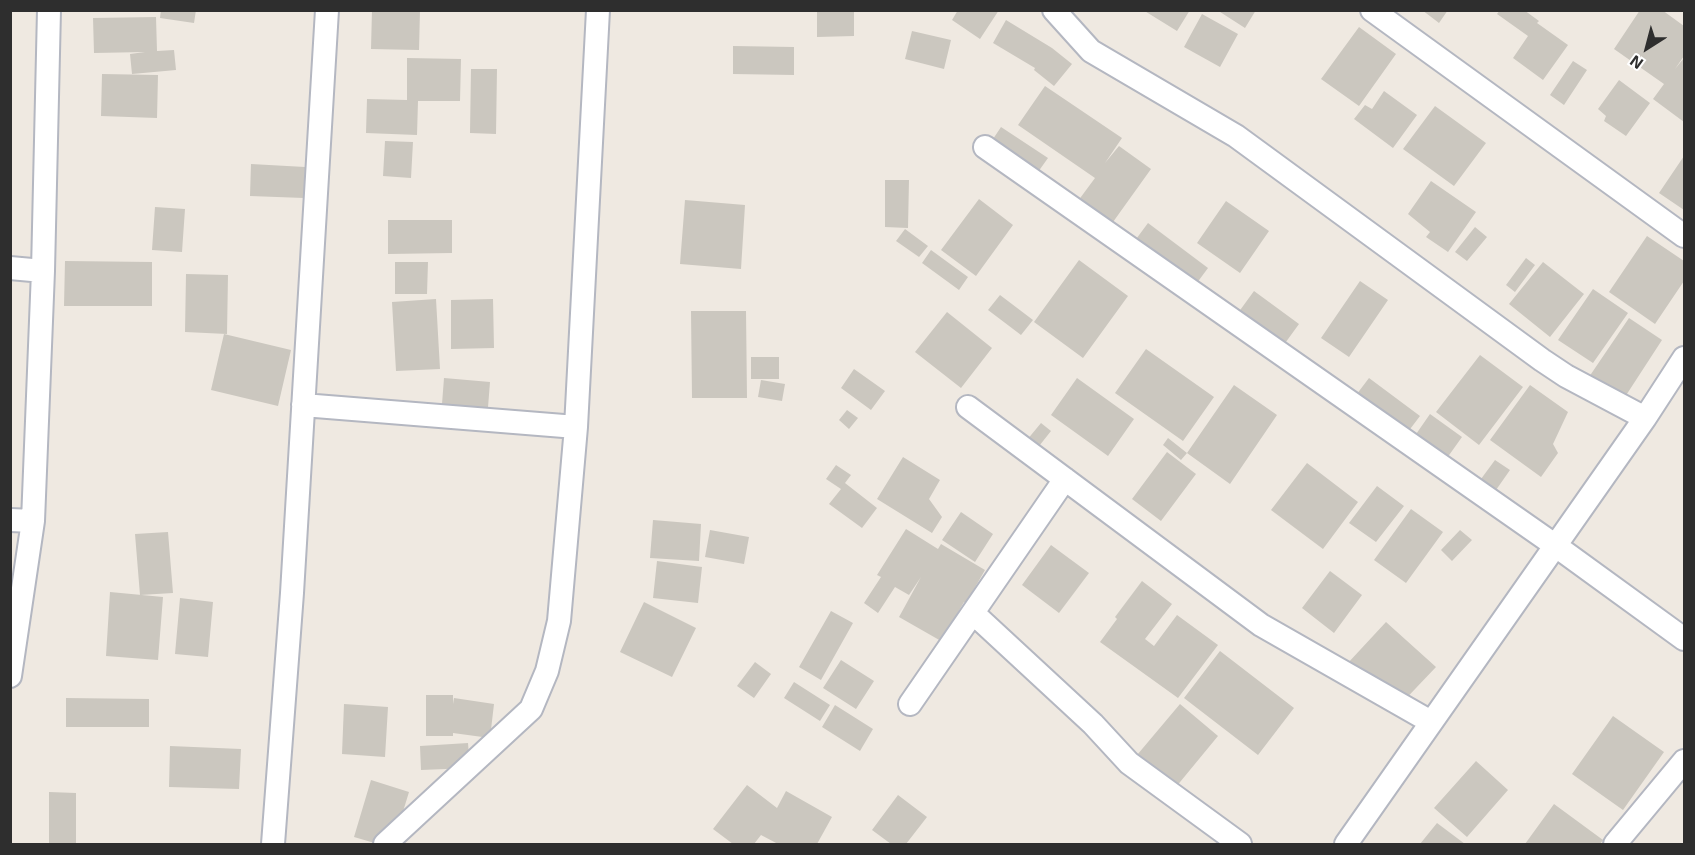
<!DOCTYPE html>
<html>
<head>
<meta charset="utf-8">
<style>
  body { margin:0 }
  #map { position:relative; width:1695px; height:855px; overflow:hidden; background:#efe9e1; font-family:"Exo 2",sans-serif }
  canvas { display:block }
  .frame { position:absolute; inset:0; border:12px solid #2e2e2e; pointer-events:none }
  .north { position:absolute; left:1617px; top:18px; width:60px; height:60px; -webkit-text-stroke:4px #fff; paint-order:stroke; rotate:216deg; font-size:16px; font-weight:700; line-height:24px; text-align:center; color:#2e2e2e }
  .north::after { content:''; display:block; margin:auto; width:21px; height:27px; background:#2e2e2e; clip-path:polygon(50% 0,100% 100%,50% 72%,0 100%) }
</style>
</head>
<body>
<div id="map">
<canvas width="1695" height="855"></canvas>
<div class="frame"></div>
<div class="north">N</div>
</div>
<script>
const context = document.querySelector('canvas').getContext('2d');
context.lineJoin = 'round';
function fillPath(path, color) {
  context.fillStyle = color;
  context.fill(path, 'evenodd');
}
function trace(path, color, width, dash) {
  context.strokeStyle = color;
  context.lineWidth = width;
  context.lineCap = dash ? 'butt' : 'round';
  context.setLineDash(dash || []);
  context.stroke(path);
}
const building = new Path2D(`
  M161,10H196L194,23L160,18Z
  M372,10H420L419,50L371,49Z
  M817,10H854V36L817,37Z
  M958,10H999L980,39L952,20Z
  M1143,10H1190L1177,31Z
  M1217,10H1256L1245,28Z
  M1422,10H1448L1439,23Z
  M1500,10H1524L1539,21L1537,23L1568,45L1543,80L1513,58L1528,36L1497,14Z
  M1640,10H1662L1684,26V56L1675,69L1684,58V122L1653,99L1664,84L1614,49Z
  M1202,14L1238,34L1220,67L1184,47Z
  M156,17L157,51L174,50L176,70L132,74L130,54L145,52L94,53L93,18Z
  M1006,20L1052,48L1072,64L1054,86L1034,70L1035,68L993,43Z
  M1359,27L1396,54L1359,106L1321,79Z
  M912,31L951,40L944,69L905,59Z
  M733,46L794,47V75L733,74Z
  M407,58L461,59L460,101H418L417,135L366,133L367,99L407,100Z
  M1573,61L1587,70L1564,105L1550,95Z
  M471,69H497L496,134L470,133Z
  M102,74L158,75L157,118L101,116Z
  M1619,80L1650,103L1626,136L1604,121L1606,116L1598,109Z
  M1045,86L1122,138L1105,163L1119,146L1151,169L1108,229L1075,205L1095,178L1018,125Z
  M1384,91L1417,115L1393,148L1354,119L1365,105L1372,109Z
  M1435,106L1486,143L1454,186L1403,149Z
  M1001,127L1048,158L1033,179L987,148Z
  M385,141L413,142L411,178L383,176Z
  M1684,156V210L1659,193Z
  M251,164L305,167L304,198L250,196Z
  M885,180H909L908,228L885,227Z
  M1431,181L1476,212L1448,252L1426,237L1430,232L1408,214Z
  M979,199L1013,225L976,276L941,250Z
  M685,200L745,205L741,269L680,264Z
  M1226,201L1269,231L1240,273L1197,243Z
  M155,207L185,209L182,252L152,250Z
  M388,220H452V253L388,254Z
  M1148,223L1208,268L1188,295L1128,250Z
  M1475,227L1487,237L1467,261L1455,252Z
  M905,229L928,246L919,257L896,241Z
  M1647,236L1684,261V281L1655,324L1609,292Z
  M931,250L968,277L959,290L922,263Z
  M1526,258L1535,265L1515,292L1506,285Z
  M1079,260L1128,296L1083,358L1034,322Z
  M65,261L152,262V306H64Z
  M395,262H428L427,294H395Z
  M1543,262L1584,294L1550,337L1509,304Z
  M186,274L228,275L227,334L185,332Z
  M1360,281L1388,300L1349,357L1321,338Z
  M1593,289L1628,313L1593,363L1558,340Z
  M1254,291L1299,324L1275,357L1230,324Z
  M1000,295L1033,320L1021,335L988,310Z
  M436,299L440,369L396,371L392,302Z
  M493,299L494,348L451,349V300Z
  M691,311H746L747,398H692Z
  M947,312L992,348L961,388L915,352Z
  M1629,318L1662,340L1623,400L1589,377Z
  M224,334L291,350L278,406L211,390Z
  M1146,349L1214,397L1183,441L1115,393Z
  M1480,355L1523,387L1479,445L1436,412Z
  M751,357H779V379H751Z
  M854,369L885,391L871,410L841,388Z
  M444,378L490,382L487,420L441,417Z
  M1077,378L1134,419L1108,456L1051,415Z
  M1369,378L1420,416L1398,445L1347,407Z
  M761,380L785,384L782,401L758,397Z
  M1234,385L1277,415L1230,484L1187,453Z
  M1530,385L1568,412L1553,444L1558,453L1541,477L1490,440Z
  M847,410L858,418L849,429L839,420Z
  M1430,414L1462,437L1437,472L1405,450Z
  M1041,423L1051,431L1028,460L1017,452Z
  M1168,438L1187,453L1181,460L1163,445Z
  M1167,452L1196,474L1161,521L1132,499Z
  M903,457L940,480L929,499L942,517L932,533L877,499Z
  M1495,460L1510,470L1496,490L1481,479Z
  M1307,463L1358,502L1323,549L1271,510Z
  M836,465L851,475L845,483L877,508L862,528L829,504L841,489L826,479Z
  M1377,486L1404,506L1376,542L1349,523Z
  M1411,509L1443,532L1406,583L1374,560Z
  M961,512L993,534L975,562L942,540Z
  M653,520L701,524L699,561L650,558Z
  M906,529L938,549L941,544L985,570L966,603L964,602L941,641L899,617L921,577L909,595L895,587L878,613L864,603L881,577L877,575Z
  M710,530L749,537L744,564L705,557Z
  M1460,530L1472,540L1452,561L1441,550Z
  M168,532L173,593L140,595L135,534Z
  M1051,545L1089,573L1059,613L1022,585Z
  M657,561L702,567L698,603L653,598Z
  M1330,571L1362,595L1334,633L1302,608Z
  M1142,581L1172,604L1145,639L1154,646L1177,615L1218,645L1178,698L1100,642L1117,619L1115,617Z
  M110,592L163,597L158,660L106,656Z
  M180,598L213,602L208,657L175,654Z
  M644,602L696,628L672,677L620,652Z
  M831,611L853,623L821,680L799,667Z
  M1386,622L1436,667L1396,709L1347,664Z
  M1220,651L1294,708L1258,755L1184,698Z
  M841,660L874,681L856,709L823,688Z
  M755,662L771,674L754,698L737,686Z
  M794,682L830,705L820,721L784,698Z
  M426,695H453V704L454,698L494,704L490,738L453,733V736H426Z
  M66,698L149,699V727H66Z
  M344,704L388,707L385,757L342,754Z
  M1180,704L1218,736L1171,793L1132,761Z
  M835,705L873,729L860,751L822,727Z
  M1613,716L1664,752L1623,810L1572,774Z
  M468,743L470,768L421,770L420,746Z
  M170,746L241,749L239,789L169,787Z
  M1476,761L1508,790L1467,837L1434,808Z
  M371,780L409,792L393,844H378L354,837Z
  M747,785L777,808L786,791L832,817L817,844H778L761,835L754,844H733L713,829Z
  M49,792L76,793V844H49Z
  M898,795L927,817L906,844H891L872,830Z
  M1554,804L1603,840L1600,844H1525Z
  M1437,823L1465,844H1420Z`);
const minor = new Path2D(`
  M1054,10L1091,51L1236,136L1542,360L1566,376L1645,418
  M1372,10L1684,236
  M985,147L1556,546L1684,639
  M10,268L43,271
  M303,405L576,427
  M968,407L1261,625L1431,722
  M10,520L33,521
  M973,613L1093,724L1129,763L1240,844
  M10,676L33,521L43,271L49,10
  M910,704L1065,479
  M273,844L292,593L327,10
  M385,844L531,709L547,671L559,621L576,427L598,10
  M1346,844L1645,418L1684,358
  M1615,844L1684,761`);
fillPath(building, '#cbc7bf');
trace(minor, '#b4b7c1', 26);
trace(minor, '#fff', 22);
</script>
</body>
</html>
